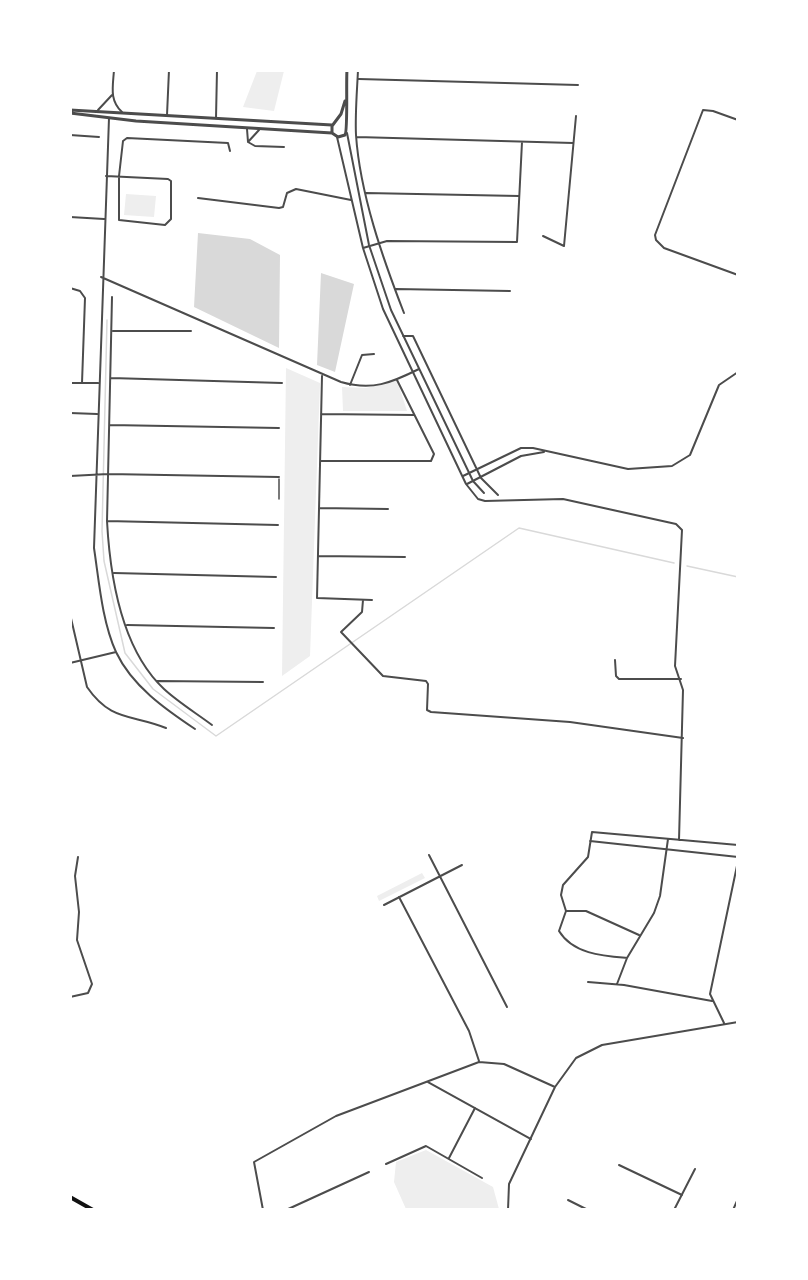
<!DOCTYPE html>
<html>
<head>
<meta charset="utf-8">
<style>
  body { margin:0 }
  #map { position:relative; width:808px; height:1280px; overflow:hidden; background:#fff; font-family:Cabin,sans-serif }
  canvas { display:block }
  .frame { position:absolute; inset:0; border:72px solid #fff; pointer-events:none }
</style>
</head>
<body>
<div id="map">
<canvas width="808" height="1280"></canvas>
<div class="frame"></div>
</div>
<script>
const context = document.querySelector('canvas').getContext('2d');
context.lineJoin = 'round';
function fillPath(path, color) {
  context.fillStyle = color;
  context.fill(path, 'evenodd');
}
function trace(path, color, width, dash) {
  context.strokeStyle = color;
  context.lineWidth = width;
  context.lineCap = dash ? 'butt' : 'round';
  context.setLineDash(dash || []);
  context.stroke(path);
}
const green = new Path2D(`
  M257,71H284L274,111L243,107Z
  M126,194L156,196L154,217L124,215Z
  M286,368L320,383L310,656L282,676Z
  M397,380L407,411H343L342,387L366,388Z
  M422,873L425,878L379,901L377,896Z
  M426,1150L493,1187L499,1209H406L394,1182L396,1162Z`);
const water = new Path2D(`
  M198,233L250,239L280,255L279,348L194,307Z
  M321,273L354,284L335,372L317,365Z`);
const stream = new Path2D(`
  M107,320L102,531L104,561L125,653L153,689L216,736L519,528L674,563
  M687,566L738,577`);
const service = new Path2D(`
  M279,499V479`);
const minor = new Path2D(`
  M114,70C113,86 109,100 122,112
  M358,70C357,92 355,114 356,135C360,194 383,259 404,313
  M359,79L578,85
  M98,110L112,95
  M167,115L169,70
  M109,118L94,548C99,581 102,621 116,652C132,686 165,709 195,729
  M216,118L217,70
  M738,120L713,111L703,110L655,235L656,240L664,248L738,275
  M247,129L248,142
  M347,133L369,245L391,310L473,481L484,493
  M70,135L99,137
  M337,137L363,248L383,309L466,484L478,499L485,501L563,499L676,524L682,530L675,666L683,690L679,840
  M357,137L573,143
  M248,142L255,146L284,147
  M248,142L259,130
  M106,176L168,179L171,181V219L165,225L119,220V176L123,141L127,138L228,143L230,151
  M366,193L519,196
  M198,198L279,208L283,207L287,193L296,189L351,200
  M70,217L104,219
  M543,236L564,246L576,116
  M363,248L387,241L517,242L522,142
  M101,277L341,382C372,391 391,383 419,369
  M70,288L80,291L85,298L82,383
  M396,289L510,291
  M112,297L107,521C110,576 121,649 164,689C178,702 196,713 212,725
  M113,331H191
  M403,336H413L481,478L498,495
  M322,376L317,598L372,600
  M111,378L282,383
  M70,383H98
  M350,385L362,355L374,354
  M70,413L97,414
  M321,414L414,415
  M110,425L279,428
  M321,461H431L434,454L397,380
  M70,476L108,474L279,477
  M463,476L521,448H533L628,469L672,466L690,455L719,385L738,372
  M467,484L521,456L544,452
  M319,508L388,509
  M107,521L278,525
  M318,556L405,557
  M114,573L276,577
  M363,600L362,612L341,632L383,676L426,681L428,684L427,710L431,712L570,722L683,738
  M70,614L87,687C111,722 132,714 166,728
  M127,625L274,628
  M615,660L616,676L619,679H681
  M70,663L116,652
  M157,681L263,682
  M590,841L738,857
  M429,855L507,1007
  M399,897L469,1031L479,1061
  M384,905L462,865
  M566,911H586L639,935
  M627,958C603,956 573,954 559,931L566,911L561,895L563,885L588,857L592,832L738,845
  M588,982L624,985L712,1001
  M617,984L627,958L654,913L660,896L668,839
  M70,997L88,993L92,984L77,940L79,912L75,876L78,857
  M724,1023L710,994L738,861
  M428,1082L531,1139
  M449,1158L475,1108
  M386,1164L426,1146L482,1178
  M619,1165L682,1195
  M568,1200L588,1210
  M263,1210L254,1162L336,1116L479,1062L504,1064L555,1087
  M286,1210L369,1172
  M508,1210L509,1184L555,1087L576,1058L602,1045L738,1022
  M674,1210L695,1169
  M733,1210L737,1201`);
const tertiary = new Path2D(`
  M345,101L341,114L332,126V133L338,137L345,135C348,131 346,82 347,70
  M70,110L332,125
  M70,113L136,121L332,133`);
const trunk = new Path2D(`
  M70,1197L93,1210`);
fillPath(green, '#eee');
fillPath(water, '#d9d9d9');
trace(stream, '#d9d9d9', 1.5);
trace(service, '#4c4c4c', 1.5);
trace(minor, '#4c4c4c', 2);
trace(tertiary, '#4c4c4c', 3);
trace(trunk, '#111', 4);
</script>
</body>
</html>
